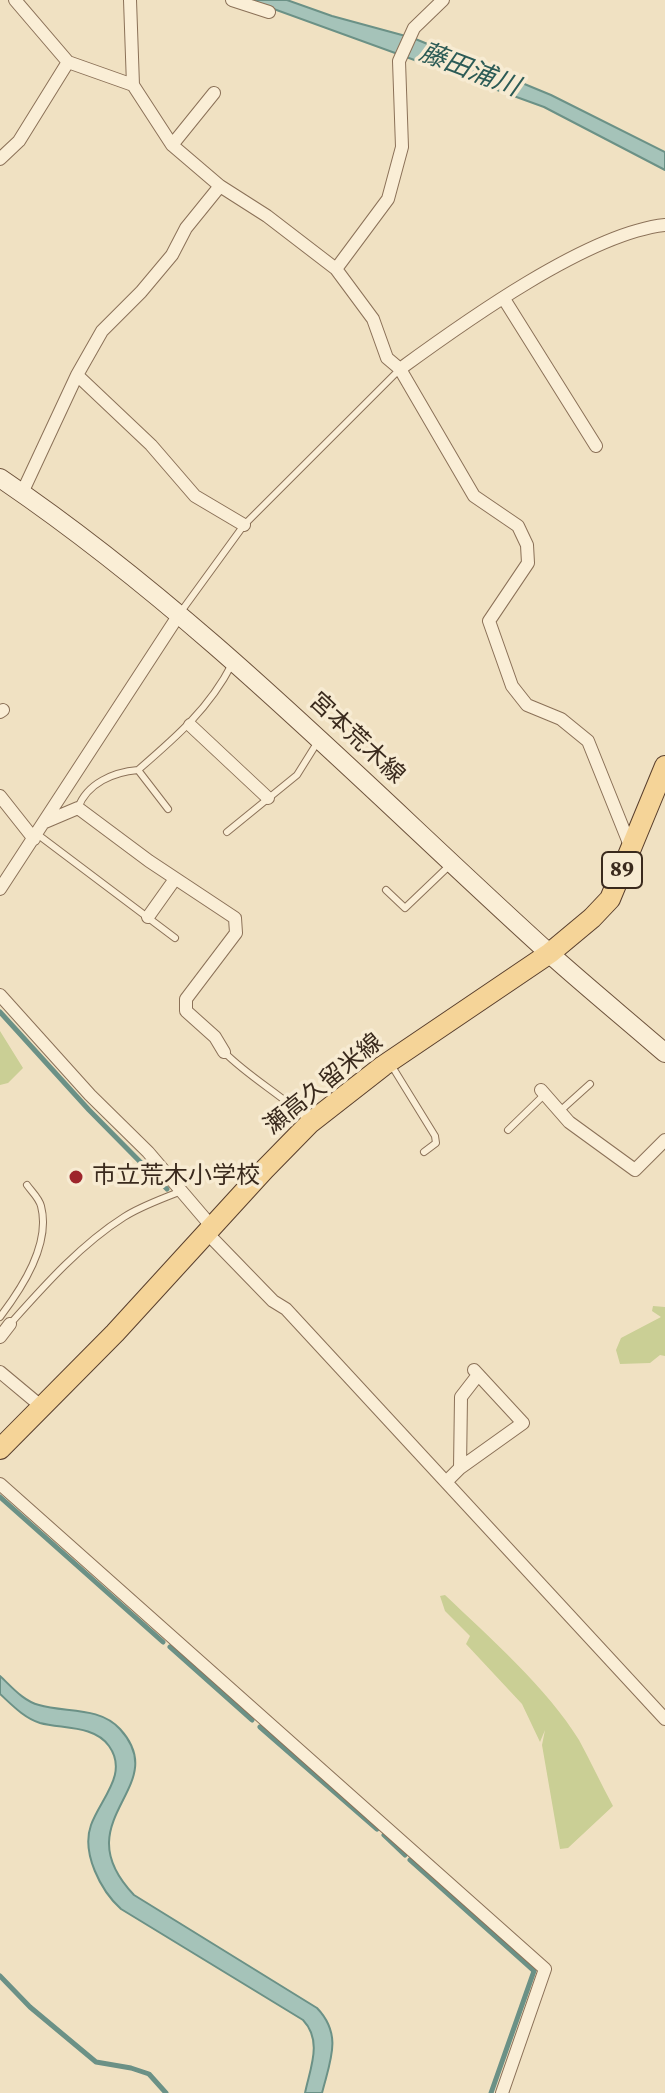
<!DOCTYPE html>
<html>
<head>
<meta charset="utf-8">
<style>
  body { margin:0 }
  canvas { display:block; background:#f0e1c2 }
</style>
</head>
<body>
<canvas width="665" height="2093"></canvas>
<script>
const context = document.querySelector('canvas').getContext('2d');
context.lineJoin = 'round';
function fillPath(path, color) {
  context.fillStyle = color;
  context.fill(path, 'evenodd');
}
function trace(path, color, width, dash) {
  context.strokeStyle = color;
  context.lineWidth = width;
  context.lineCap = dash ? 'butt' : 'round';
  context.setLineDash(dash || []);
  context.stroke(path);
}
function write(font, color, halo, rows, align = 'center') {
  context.font = font + ' "Source Serif 4","Noto Sans JP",serif';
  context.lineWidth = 7;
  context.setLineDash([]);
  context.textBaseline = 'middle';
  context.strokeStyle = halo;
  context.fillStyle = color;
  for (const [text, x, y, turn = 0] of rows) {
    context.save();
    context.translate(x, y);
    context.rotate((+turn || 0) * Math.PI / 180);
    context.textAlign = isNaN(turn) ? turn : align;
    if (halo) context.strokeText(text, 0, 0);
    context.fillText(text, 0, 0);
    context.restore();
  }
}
const green = new Path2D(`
  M0,1031L23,1068L8,1083L0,1085Z
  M653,1306L665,1307V1356L660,1355L650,1363L620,1364L616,1350L621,1338L661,1317L652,1311Z
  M445,1595C488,1636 548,1689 579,1740C591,1762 601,1784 613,1806L568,1848L560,1849L542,1745L545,1730L540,1742L522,1704L466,1644L470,1636L445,1611L440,1596Z`);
const water = new Path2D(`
  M249,0H287L332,16L413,38L551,95L665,152V170L544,107Z
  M0,1676C11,1686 23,1701 39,1705C65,1713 99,1706 120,1729C174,1788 62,1819 134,1895L317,2008C343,2035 330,2061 322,2093H305C310,2068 323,2041 303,2020L121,1909C101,1891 81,1853 91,1825C100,1799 129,1774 109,1746C94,1725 62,1729 40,1723C24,1718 12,1705 0,1694Z`);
const stream = new Path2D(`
  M0,1012L89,1110L167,1189
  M0,1497L163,1642
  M170,1647L252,1720
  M260,1727L377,1829
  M384,1835L405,1855
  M410,1860L534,1971L491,2093
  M0,1976L30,2007L96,2062L131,2068L149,2074L166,2093`);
const lane = new Path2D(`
  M180,613L244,525L400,369
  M138,770C175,738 209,709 232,664
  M78,808C87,783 114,772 138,770L168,809
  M227,832L297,775L317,743
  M37,834L175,938
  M386,890L405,908L450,865
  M224,1052C250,1078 282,1095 308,1120
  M390,1063L435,1136L436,1143L424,1152
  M560,1111L590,1084
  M508,1130L545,1094
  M0,1317C22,1288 51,1244 41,1206C39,1198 32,1192 27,1185
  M10,1324C44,1286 80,1245 124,1217C141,1206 162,1199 181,1191`);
const street = new Path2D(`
  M15,0L68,62L133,85
  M130,0L133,85L172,145L220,186L267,216L336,269L373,319L387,358L400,369L474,496L518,526L527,545L528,563L489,621L512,686L527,705L561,719L588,741L631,848
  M232,0L269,12
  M172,145L214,93
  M0,159L19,141L68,62
  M336,269L388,199L402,147L399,61L414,28L443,0
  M504,299L596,446
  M400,369C463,323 588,233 665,225
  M77,375L151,445L195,496L244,525
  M22,493L77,375L102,331L141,292L172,255L186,228L220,186
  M0,712L3,710
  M190,725L268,798
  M0,796L34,839
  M45,822L78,808L149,861L235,918L236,933L186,999V1011L215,1037L224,1052
  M0,889L180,613
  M148,917L175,879
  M0,995L90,1095L148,1152L212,1227
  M541,1090L569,1122L635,1170L665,1140
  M207,1233L273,1301L286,1309L665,1719
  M0,1337L10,1324
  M0,1372L42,1407
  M460,1468L461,1397L478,1375
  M446,1482L460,1468L523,1423L474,1370
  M0,1484L545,1969L502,2093`);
const secondary = new Path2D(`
  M0,478C202,615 370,791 550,954C588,988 627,1020 665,1053`);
const primary = new Path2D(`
  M0,1449L115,1333L264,1170L310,1123L383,1066L550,953L592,918L610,899L665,766`);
const markers = [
  [76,1177,8,"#9d252b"]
];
const shields = [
  [622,870,40]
];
const shieldNames = [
  ["89",622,870]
];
const streetNames = [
  ["宮本荒木線",356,739,43],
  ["瀬高久留米線",324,1085,-39]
];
const poiNames = [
  ["市立荒木小学校",92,1177]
];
const waterNames = [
  ["藤田浦川",469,71,21]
];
fillPath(green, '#cacf95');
fillPath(water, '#a5c3b9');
trace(water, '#6b9186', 2);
trace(stream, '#6b9186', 5);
trace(lane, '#8b7158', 8);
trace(street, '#8b7158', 14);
trace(secondary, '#6d523b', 20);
trace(primary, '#593f2d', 22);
trace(lane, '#faeed6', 6);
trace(street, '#faeed6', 12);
trace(secondary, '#faeed6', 18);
trace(primary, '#f5d498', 20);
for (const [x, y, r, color] of markers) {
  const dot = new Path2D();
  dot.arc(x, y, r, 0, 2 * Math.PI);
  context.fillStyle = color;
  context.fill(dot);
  trace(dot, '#f7ebd2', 3);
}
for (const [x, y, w] of shields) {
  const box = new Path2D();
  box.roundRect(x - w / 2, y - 18, w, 36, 6);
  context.fillStyle = '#f7ebd2';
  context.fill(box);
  trace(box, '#3a2a1d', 2);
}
write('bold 22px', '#3a2a1d', null, shieldNames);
write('24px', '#3a2a1d', '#f7ebd2', streetNames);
write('24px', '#3a2a1d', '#f7ebd2', poiNames, 'left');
write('italic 26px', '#2c5b56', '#f7ebd2', waterNames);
</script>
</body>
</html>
